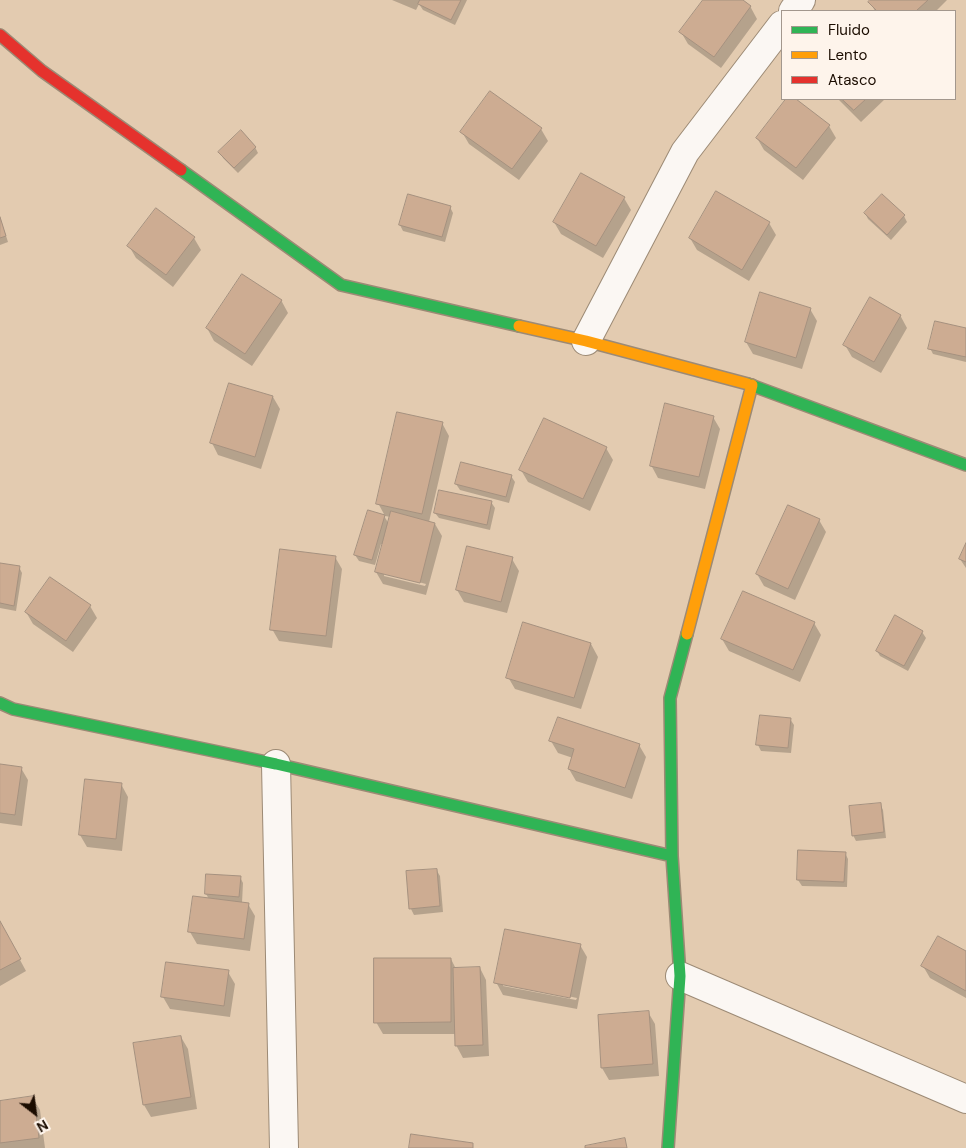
<!DOCTYPE html>
<html>
<head>
<meta charset="utf-8">
<style>
  body { margin:0 }
  #map { position:relative; width:966px; height:1148px; overflow:hidden; background:#e3cbb0; font-family:"DM Sans",sans-serif }
  canvas { display:block }
  .legend { position:absolute; left:781px; top:10px; width:175px; height:90px; box-sizing:border-box; background:#fef4eb; border:1px solid #a3978d; margin:0; padding:6px 9px; list-style:none; font-size:15px; color:#1b0c00 }
  .legend li { display:flex; align-items:center; gap:10px; height:25px }
  .legend b { width:25px; border:1px solid #a3978d }
  .north { position:absolute; left:10px; top:1088px; width:50px; height:50px; -webkit-text-stroke:4px #fef4eb; paint-order:stroke; rotate:150deg; font-size:14px; font-weight:700; line-height:20px; text-align:center; color:#1b0c00 }
  .north::after { content:''; display:block; margin:auto; width:18px; height:22px; background:#1b0c00; clip-path:polygon(50% 0,100% 100%,50% 72%,0 100%) }
</style>
</head>
<body>
<div id="map">
<canvas width="966" height="1148"></canvas>
<ul class="legend">
<li><b style="height:6px;background:#30b455"></b>Fluido</li>
<li><b style="height:6px;background:#ff9f0a"></b>Lento</li>
<li><b style="height:6px;background:#e5322d"></b>Atasco</li>
</ul>
<div class="north">N</div>
</div>
<script>
const context = document.querySelector('canvas').getContext('2d');
context.lineJoin = 'round';
function fillPath(path, color) {
  context.fillStyle = color;
  context.fill(path, 'evenodd');
}
function trace(path, color, width, dash) {
  context.strokeStyle = color;
  context.lineWidth = width;
  context.lineCap = dash ? 'butt' : 'round';
  context.setLineDash(dash || []);
  context.stroke(path);
}
const shadow = new Path2D(`
  M392,0H467L455,25L423,10L419,4L416,10Z
  M704,0H741L750,6L757,19L721,68L688,44L681,32Z
  M872,0H947L936,11H875L870,2Z
  M787,99H794L829,126L836,138L803,180L764,150L757,138Z
  M838,99H885L861,122Z
  M541,129L548,141L519,180L469,144L462,132Z
  M255,147L258,153L238,173L223,158L220,152Z
  M624,198L631,210L603,258L561,234L554,222Z
  M450,207L453,213L445,242L403,231L400,225Z
  M865,213L904,216L907,222L891,240L868,219Z
  M0,217L8,242L0,245Z
  M769,223L776,235L749,281L697,250L690,238Z
  M194,238L201,250L173,287L136,258L129,246Z
  M281,300L288,313L252,366L214,341L207,328Z
  M810,309L817,321L802,369L753,354L746,342Z
  M900,315L907,328L881,373L852,357L845,345Z
  M966,330V362L933,354L930,348Z
  M273,397L280,409L261,469L218,455L212,443Z
  M713,417L720,429L705,489L658,478L651,465Z
  M442,423L449,436L429,522L435,524L442,536L426,595L383,584L376,572L383,544H381L375,565L359,561L355,555L384,516L389,524L391,517L385,516L378,503ZM384,573L426,584L425,586L384,576Z
  M606,448L613,460L590,511L528,482L521,470Z
  M511,476L515,482L509,503L460,490L456,484Z
  M491,502L495,508L490,530L439,518L435,513Z
  M819,520L826,532L795,600L764,586L757,574Z
  M966,546V568L960,559Z
  M335,557L342,569L332,648L279,641L272,629Z
  M512,559L519,571L507,613L464,602L457,590Z
  M0,564L19,567L22,573L16,611L0,608Z
  M90,606L97,618L73,652L33,624L26,612Z
  M814,623L821,635L800,682L729,651L722,639Z
  M922,632L926,638L908,671L880,656L877,651Z
  M591,644L598,657L581,709L515,689L508,677Z
  M790,719L794,725L791,753L761,751L758,745Z
  M551,741L639,745L646,757L632,799L576,781L569,769L573,758L558,753Z
  M0,765L21,768L28,780L22,826L0,823Z
  M121,784L128,797L122,851L87,847L80,835Z
  M880,804L883,810L886,838L856,841L853,835Z
  M845,853L848,859L847,887L802,886L798,880Z
  M437,871L440,876L443,912L414,915L411,909Z
  M240,877L243,883L242,903L248,904L255,916L250,951L197,944L190,932L209,899L206,894Z
  M0,923L26,971L0,986Z
  M580,945L587,957L577,1009L503,995L496,982ZM503,983L577,998L576,1000L503,986Z
  M966,953V998L930,978L923,966Z
  M451,959L456,969L480,968L486,980L489,1056L463,1058L456,1045L455,1034H383L376,1022Z
  M228,972L235,984L230,1017L170,1009L163,997Z
  M648,1012L655,1024L659,1076L609,1080L602,1068Z
  M181,1037L188,1049L197,1109L151,1117L144,1105Z
  M33,1098L40,1110L45,1148H0V1102Z`);
const building = new Path2D(`
  M420,0H461L451,20L418,4Z
  M703,0H743L751,6L714,57L679,32Z
  M870,0H928L916,11H877L868,2Z
  M490,91L542,128L512,169L460,132Z
  M786,99H796L830,125L796,168L756,138Z
  M842,99H866L854,110Z
  M241,130L256,147L234,168L218,152Z
  M581,173L625,197L596,246L553,222Z
  M716,191L770,222L742,270L689,238Z
  M408,194L451,206L442,237L399,225Z
  M882,194L905,215L887,235L864,213Z
  M156,208L195,237L166,275L127,246Z
  M0,217L6,236L0,238Z
  M242,274L282,300L245,354L206,328Z
  M760,292L811,308L796,358L745,342Z
  M870,297L901,315L874,362L843,345Z
  M935,321L966,328V357L928,349Z
  M229,383L273,396L255,457L210,443Z
  M665,403L714,416L699,477L650,466Z
  M397,412L443,422L422,514L376,504Z
  M544,418L607,447L583,499L519,470Z
  M461,462L512,475L506,497L455,484Z
  M439,490L492,501L487,525L434,513Z
  M788,505L820,519L788,589L756,574Z
  M368,510L385,515L372,560L354,555Z
  M391,511L435,523L420,583L375,572Z
  M966,543V562L959,559Z
  M467,546L513,557L501,602L456,590Z
  M280,549L336,556L326,636L270,630Z
  M0,563L20,566L14,606L0,603Z
  M50,577L91,605L66,641L25,612Z
  M743,591L815,622L793,670L721,639Z
  M895,615L923,631L904,666L876,651Z
  M523,622L591,643L574,698L506,678Z
  M760,715L791,718L788,748L756,745Z
  M558,717L640,744L625,788L568,769L574,749L549,741Z
  M0,764L22,767L15,815L0,813Z
  M85,779L122,783L116,839L79,835Z
  M881,803L884,832L852,836L849,806Z
  M798,850L846,852L844,882L797,880Z
  M437,869L440,906L409,909L406,871Z
  M206,874L241,876L239,897L205,894Z
  M193,896L249,903L244,939L188,932Z
  M0,921L21,959L0,970Z
  M505,929L581,944L570,998L494,983Z
  M938,936L966,951V991L921,966Z
  M374,958H451V1022L374,1023Z
  M166,962L229,970L224,1006L161,997Z
  M480,967L483,1045L455,1046L453,968Z
  M649,1011L653,1064L601,1068L598,1015Z
  M181,1036L191,1097L143,1105L133,1043Z
  M34,1096L39,1138L0,1143V1101Z
  M411,1134L473,1143V1148H409Z
  M625,1138L627,1148H585V1146Z`);
const street = new Path2D(`
  M793,11L801,0
  M586,341L685,152L782,25
  M276,764L284,1148
  M680,976L966,1099`);
const fast = new Path2D(`
  M181,170L341,285L519,326
  M748,384L966,465
  M0,703L13,709L276,764L672,856
  M668,1148L680,976L672,856L670,698L687,634`);
const slow = new Path2D(`
  M519,326L586,341L748,384
  M687,634L752,385`);
const jam = new Path2D(`
  M0,35L42,71L181,170`);
fillPath(shadow, '#0003');
fillPath(building, '#cdac92');
trace(building, '#a5917f', 1);
trace(street, '#9c8a75', 30);
trace(fast, '#9c8a75', 14);
trace(slow, '#9c8a75', 14);
trace(jam, '#9c8a75', 14);
trace(street, '#fbf7f3', 28);
trace(fast, '#30b455', 11);
trace(slow, '#ff9f0a', 11);
trace(jam, '#e5322d', 11);
</script>
</body>
</html>
